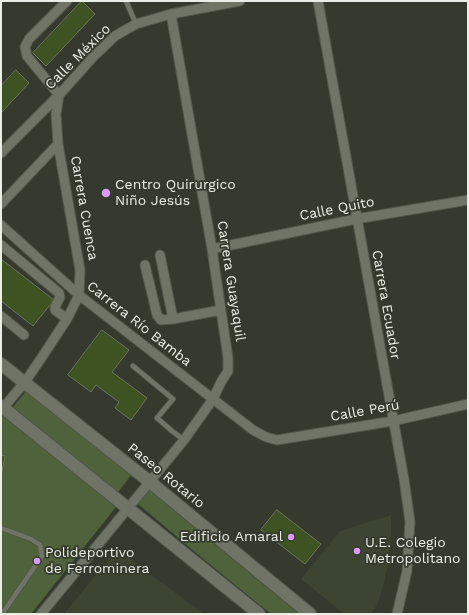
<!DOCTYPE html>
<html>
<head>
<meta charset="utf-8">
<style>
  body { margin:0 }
  #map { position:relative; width:469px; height:615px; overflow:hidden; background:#343a2d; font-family:"Work Sans",sans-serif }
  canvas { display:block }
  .frame { position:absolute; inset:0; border:2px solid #eaefe6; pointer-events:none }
</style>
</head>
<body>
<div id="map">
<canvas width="469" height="615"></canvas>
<div class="frame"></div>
</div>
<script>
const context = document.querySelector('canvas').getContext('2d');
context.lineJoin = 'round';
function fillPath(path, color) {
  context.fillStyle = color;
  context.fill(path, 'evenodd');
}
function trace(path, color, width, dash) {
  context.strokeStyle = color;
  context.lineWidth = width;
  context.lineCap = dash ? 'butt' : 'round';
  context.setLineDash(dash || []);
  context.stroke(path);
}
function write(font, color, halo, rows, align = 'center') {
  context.font = font + ' "Work Sans",sans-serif';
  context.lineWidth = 3.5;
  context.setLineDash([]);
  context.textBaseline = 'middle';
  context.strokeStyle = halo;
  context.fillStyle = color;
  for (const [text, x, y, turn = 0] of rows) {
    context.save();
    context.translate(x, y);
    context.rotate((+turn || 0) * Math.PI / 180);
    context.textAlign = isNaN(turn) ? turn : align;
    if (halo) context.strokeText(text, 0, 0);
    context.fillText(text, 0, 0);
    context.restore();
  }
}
const built = new Path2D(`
  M391,515V536L388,566L381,594L377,605L371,614H344L301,579L340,531Z
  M117,549L204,614H64Z`);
const green = new Path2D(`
  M26,391L132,474L118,492L13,407Z
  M1,415L116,507L31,614H1Z
  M148,489L299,614H271L207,562L138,504Z`);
const building = new Path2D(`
  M82,1L95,14L46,66L33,53Z
  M16,70L29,83L1,113V86Z
  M1,259L54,300L33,326L1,301Z
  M102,330L129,350L112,372L147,398L131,420L115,408L119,402L96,385L91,392L68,375Z
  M1,455L5,456L1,476Z
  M277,510L321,544L305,564L261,530Z`);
const lane = new Path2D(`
  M126,1L136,24
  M133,366L173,399L157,418L172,431L184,440
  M1,528L31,539L40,545L42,556L2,614`);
const street = new Path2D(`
  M318,1L404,479L410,522L407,571L397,614
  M1,153L59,95L93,57L115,36L136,24L171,14L240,1
  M1,204L58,144
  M1,225L79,295L213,399L253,430L266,437L277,440L393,421L468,404
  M1,245L59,293L60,297L55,307V310L67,319
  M212,249L356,219L468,200
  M160,255L173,319
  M145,265L157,315L161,320L173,319L221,310
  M1,316L24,335
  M3,408L25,382L40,360L67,319L79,295L80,270L58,144L56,114L59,95L27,56L25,47L29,39L67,1
  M41,614L184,440L213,399L221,382L228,371V358L212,249L171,14`);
const secondary = new Path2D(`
  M1,364L150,482L310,614
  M1,406L259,614`);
const markers = [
  [106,193,5,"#da9af6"],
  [291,537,4,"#da9af6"],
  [357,551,4,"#da9af6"],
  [37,561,4,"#da9af6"]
];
const streetNames = [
  ["Calle México",78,57,-45],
  ["Carrera Cuenca",84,208,80],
  ["Calle Quito",337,209,-11],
  ["Carrera Guayaquil",231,281,81],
  ["Carrera Ecuador",386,305,80],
  ["Carrera Río Bamba",139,324,38],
  ["Calle Perú",365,411,-10],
  ["Paseo Rotario",166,476,39]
];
const poiNames = [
  ["Centro Quirurgico",115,185],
  ["Niño Jesús",115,201],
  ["Edificio Amaral",283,537,"right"],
  ["U.E. Colegio",365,543],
  ["Metropolitano",365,559],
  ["Polideportivo",45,553],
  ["de Ferrominera",45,569]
];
fillPath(built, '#3c4432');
fillPath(green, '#50623b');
fillPath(building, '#3e5222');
trace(building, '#6c7364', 1);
trace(lane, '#52574b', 6);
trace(street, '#52574b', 11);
trace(secondary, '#52574b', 14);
trace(lane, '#6e7566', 4.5);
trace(street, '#6e7566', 9);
trace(secondary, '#6e7566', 12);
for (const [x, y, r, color] of markers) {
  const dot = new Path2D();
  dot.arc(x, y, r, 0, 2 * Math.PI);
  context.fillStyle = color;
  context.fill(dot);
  trace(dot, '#343a2d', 1.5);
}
write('14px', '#eaefe6', '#343a2d', streetNames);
write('14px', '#eaefe6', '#343a2d', poiNames, 'left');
</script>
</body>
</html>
